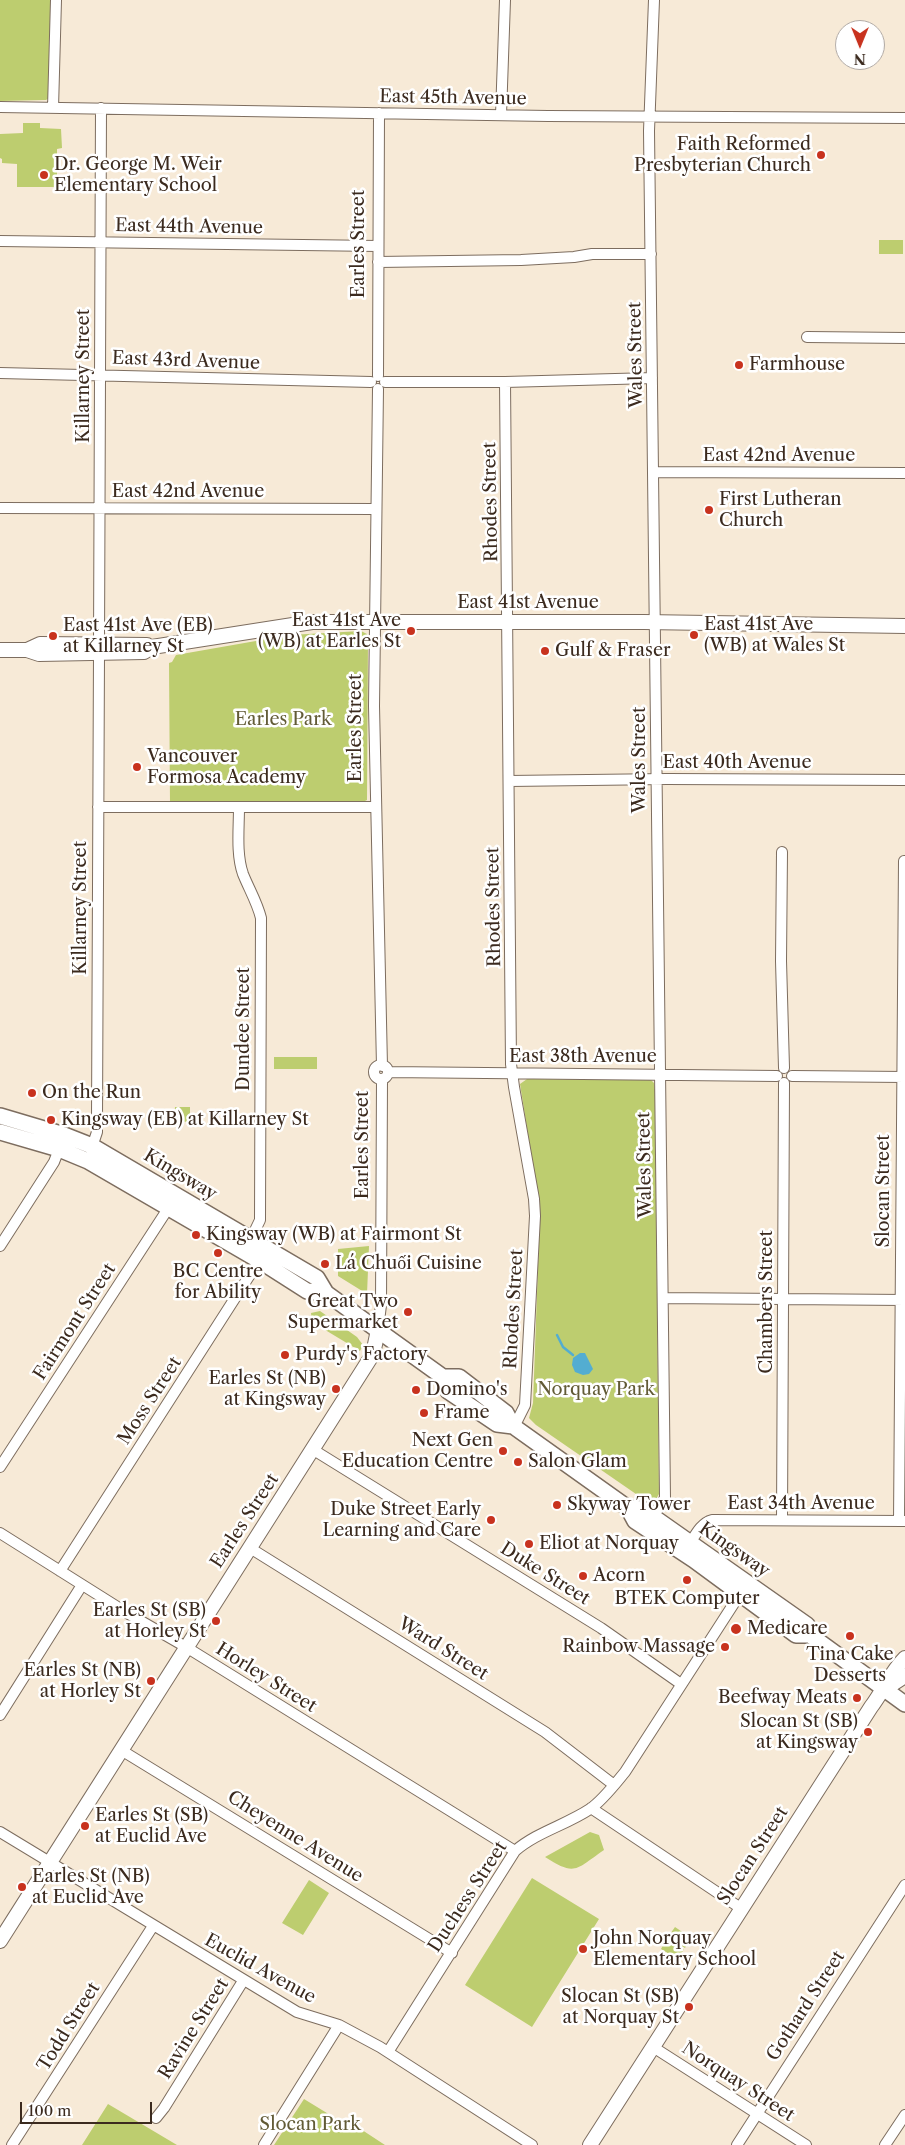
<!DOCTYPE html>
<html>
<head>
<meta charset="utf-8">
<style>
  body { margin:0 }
  #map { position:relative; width:905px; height:2145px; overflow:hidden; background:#f7ead7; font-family:"Libre Caslon Text",serif }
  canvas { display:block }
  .north { position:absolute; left:835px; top:20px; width:50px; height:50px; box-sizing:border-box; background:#fff; border:1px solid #b1aaa5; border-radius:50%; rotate:180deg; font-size:14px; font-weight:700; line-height:20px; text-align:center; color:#3b2a1e }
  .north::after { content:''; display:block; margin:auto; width:18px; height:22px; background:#c8321e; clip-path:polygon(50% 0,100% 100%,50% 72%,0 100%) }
  .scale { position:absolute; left:20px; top:2102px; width:132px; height:22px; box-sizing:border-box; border:2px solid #3b2a1e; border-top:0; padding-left:6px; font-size:15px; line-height:18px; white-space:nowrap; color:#3b2a1e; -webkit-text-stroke:4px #fff; paint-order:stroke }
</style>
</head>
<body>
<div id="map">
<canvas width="905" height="2145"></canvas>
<div class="north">N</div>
<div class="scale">100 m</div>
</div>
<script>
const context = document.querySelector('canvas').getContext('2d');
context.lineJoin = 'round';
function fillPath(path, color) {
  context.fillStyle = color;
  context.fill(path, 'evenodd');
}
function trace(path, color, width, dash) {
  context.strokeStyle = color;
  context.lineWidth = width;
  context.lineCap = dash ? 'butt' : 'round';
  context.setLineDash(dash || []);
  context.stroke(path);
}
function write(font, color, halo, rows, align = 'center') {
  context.font = font + ' "Libre Caslon Text",serif';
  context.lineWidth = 5;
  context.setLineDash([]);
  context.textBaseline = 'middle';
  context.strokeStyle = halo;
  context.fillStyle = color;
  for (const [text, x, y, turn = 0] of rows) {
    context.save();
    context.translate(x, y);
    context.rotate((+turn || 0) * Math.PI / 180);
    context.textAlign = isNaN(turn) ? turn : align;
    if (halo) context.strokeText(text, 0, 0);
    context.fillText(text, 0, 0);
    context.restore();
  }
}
const green = new Path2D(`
  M0,0H52L49,98L46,100L0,101Z
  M23,123H40V128L61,129L62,148L57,149V179H63L72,187H17V164L2,163V159L0,158V134L23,133Z
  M879,240H903V254H879Z
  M361,631L367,634L368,641L367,800L363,802L170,804L169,663L172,662L176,655L290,635Z
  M274,1057H317V1069H274Z
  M638,1078L650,1079L654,1083L656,1096L655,1099L659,1494L655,1501L649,1503L536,1425L529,1418L533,1403L540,1211L520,1084L527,1079L636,1080Z
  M175,1107H190V1122L174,1121Z
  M369,1246L367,1294L338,1276V1249Z
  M320,1311L357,1337L363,1345L360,1351L312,1322L311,1313Z
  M590,1832L599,1835L604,1850C576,1869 576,1877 545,1857Z
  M532,1878L599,1919L532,2027L465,1985Z
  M309,1880L329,1893L303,1935L282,1923Z
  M675,1927L691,1938L685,1948L668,1937Z
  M667,1938L684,1949L678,1959L661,1949Z
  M304,2099L353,2129L356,2126L385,2145H274Z
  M108,2104L177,2145H82Z`);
const water = new Path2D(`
  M580,1353H585L593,1369L589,1374L583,1375L575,1372L572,1365L573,1358Z`);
const stream = new Path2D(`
  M557,1335L563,1347L573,1355`);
const street = new Path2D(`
  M0,107L548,116L905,118
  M53,108L56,0
  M501,115L505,0
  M0,241L378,246
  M378,262L521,260L574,257L592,254H651
  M807,337L905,338
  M0,373L371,382
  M378,376L379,113
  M385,382H505L652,378
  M505,382L511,1064L514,1087L534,1199L535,1216L525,1405L514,1427
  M378,389L374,706L382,1066
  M653,472L905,473
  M0,508L376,509
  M99,644L101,108
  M509,781L667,779L905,780
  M98,807H376
  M239,807C239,829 236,854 243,874C249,889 257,902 261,918L260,1220L248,1245
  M782,852L781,961L784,1068
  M374 1072a7 7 0 1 1 14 0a7 7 0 1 1-14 0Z
  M388,1072L777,1076
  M792,1076L905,1077
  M91,1150L97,1132V1118L99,654
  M0,1246L54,1162L61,1144
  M663,1298L905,1300
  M378,1330L381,1305L382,1079
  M312,1449L601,1628L681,1684
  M0,1467L171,1204
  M653,1517L665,1498L649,131L654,0
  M782,1520L784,1083
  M899,1521L904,861
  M0,1533L127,1613L186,1647L515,1851
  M250,1548L545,1732L614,1785
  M687,1548C694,1538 700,1523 712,1520L904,1521
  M60,1571L262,1256
  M0,1715L82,1585
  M121,1750L452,1953
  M591,1808L742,1909
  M0,1832L297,2012L339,2025L380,2047L532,2145
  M653,2047L806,2145
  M388,2052L515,1851C537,1832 566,1825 590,1809C603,1800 615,1784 625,1772L740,1594
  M156,2118L164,2108L243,1981
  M12,2145L153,1926
  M264,2145L339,2025
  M737,2145L905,1885
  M885,2145L905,2115`);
const secondary = new Path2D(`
  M0,650H27L40,644L147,645
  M27,650L39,654L144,652L152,647L312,622H644L905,626
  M885,1689L905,1676
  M0,1941L373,1354L378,1330
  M590,2145L871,1707C883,1691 891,1672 905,1658`);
const primary = new Path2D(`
  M0,1116L64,1135L92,1146L317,1278L326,1293L443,1377H459L506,1413L513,1426L628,1508L635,1521L694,1560L796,1635H810L905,1704
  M0,1132L59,1149L88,1161L260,1261L307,1291L326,1293
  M443,1377L448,1391L497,1424L513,1426
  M628,1508L642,1509L807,1625L810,1635`);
const markers = [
  [821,155,5,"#c8321e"],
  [44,175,5,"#c8321e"],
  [739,365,5,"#c8321e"],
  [709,510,5,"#c8321e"],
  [411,631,5,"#c8321e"],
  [694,635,5,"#c8321e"],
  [53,636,5,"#c8321e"],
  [545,651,5,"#c8321e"],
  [137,767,5,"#c8321e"],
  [32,1093,5,"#c8321e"],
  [51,1120,5,"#c8321e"],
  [196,1235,5,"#c8321e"],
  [218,1253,5,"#c8321e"],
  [325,1264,5,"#c8321e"],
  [408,1312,5,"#c8321e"],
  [285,1355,5,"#c8321e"],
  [336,1389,5,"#c8321e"],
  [416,1390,5,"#c8321e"],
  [424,1413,5,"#c8321e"],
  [503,1451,5,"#c8321e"],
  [518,1462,5,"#c8321e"],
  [557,1505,5,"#c8321e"],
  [491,1520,5,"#c8321e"],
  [529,1544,5,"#c8321e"],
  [583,1576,5,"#c8321e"],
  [687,1580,5,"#c8321e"],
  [216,1621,5,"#c8321e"],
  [736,1629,6,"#c8321e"],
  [850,1636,5,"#c8321e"],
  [725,1647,5,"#c8321e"],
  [151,1681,5,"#c8321e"],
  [857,1698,5,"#c8321e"],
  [868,1732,5,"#c8321e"],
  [85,1826,5,"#c8321e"],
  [22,1887,5,"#c8321e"],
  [583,1949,5,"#c8321e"],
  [689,2007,5,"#c8321e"]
];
const streetNames = [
  ["East 45th Avenue",453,98,1],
  ["East 44th Avenue",189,227,1],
  ["Earles Street",359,244,-90],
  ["Wales Street",636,355,-91],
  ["East 43rd Avenue",186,361,2],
  ["Killarney Street",84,376,-90],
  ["East 42nd Avenue",779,456],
  ["East 42nd Avenue",188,492],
  ["Rhodes Street",491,502,-91],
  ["East 41st Avenue",528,603],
  ["Earles Street",356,728,-90],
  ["Wales Street",640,760,-90],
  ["East 40th Avenue",737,763],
  ["Rhodes Street",494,907,-91],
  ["Killarney Street",81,908,-90],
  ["Dundee Street",244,1029,-90],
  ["East 38th Avenue",583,1057],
  ["Earles Street",363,1145,-90],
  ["Wales Street",645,1165,-91],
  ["Kingsway",180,1175,31],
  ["Slocan Street",884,1191,-90],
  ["Chambers Street",767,1302,-90],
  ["Rhodes Street",514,1309,-87],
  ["Fairmont Street",75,1322,-57],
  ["Moss Street",150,1401,-57],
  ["East 34th Avenue",801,1504],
  ["Earles Street",245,1521,-57],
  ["Kingsway",734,1550,35],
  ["Duke Street",545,1574,32],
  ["Ward Street",443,1649,32],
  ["Horley Street",266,1678,32],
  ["Cheyenne Avenue",295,1837,32],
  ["Slocan Street",753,1856,-57],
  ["Duchess Street",468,1897,-57],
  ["Euclid Avenue",260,1969,29],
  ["Gothard Street",806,2006,-57],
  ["Todd Street",69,2027,-58],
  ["Ravine Street",194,2029,-58],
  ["Norquay Street",738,2082,33]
];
const poiNames = [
  ["Faith Reformed",811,145,"right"],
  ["Presbyterian Church",811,166,"right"],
  ["Dr. George M. Weir",54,165],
  ["Elementary School",54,186],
  ["Farmhouse",749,365],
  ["First Lutheran",719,500],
  ["Church",719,521],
  ["East 41st Ave",401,621,"right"],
  ["(WB) at Earles St",401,642,"right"],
  ["East 41st Ave",704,625],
  ["(WB) at Wales St",704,646],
  ["East 41st Ave (EB)",63,626],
  ["at Killarney St",63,647],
  ["Gulf & Fraser",555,651],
  ["Vancouver",147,757],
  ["Formosa Academy",147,778],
  ["On the Run",42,1093],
  ["Kingsway (EB) at Killarney St",61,1120],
  ["Kingsway (WB) at Fairmont St",206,1235],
  ["Lá Chuối Cuisine",335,1264],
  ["BC Centre",218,1272,"center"],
  ["for Ability",218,1293,"center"],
  ["Great Two",398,1302,"right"],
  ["Supermarket",398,1323,"right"],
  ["Purdy's Factory",295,1355],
  ["Earles St (NB)",326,1379,"right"],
  ["at Kingsway",326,1400,"right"],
  ["Domino's",426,1390],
  ["Frame",434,1413],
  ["Next Gen",493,1441,"right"],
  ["Education Centre",493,1462,"right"],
  ["Salon Glam",528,1462],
  ["Skyway Tower",567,1505],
  ["Duke Street Early",481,1510,"right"],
  ["Learning and Care",481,1531,"right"],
  ["Eliot at Norquay",539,1544],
  ["Acorn",593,1576],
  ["BTEK Computer",687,1599,"center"],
  ["Earles St (SB)",206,1611,"right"],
  ["at Horley St",206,1632,"right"],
  ["Medicare",747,1629],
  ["Rainbow Massage",715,1647,"right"],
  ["Tina Cake",850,1655,"center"],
  ["Desserts",850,1676,"center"],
  ["Earles St (NB)",141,1671,"right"],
  ["at Horley St",141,1692,"right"],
  ["Beefway Meats",847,1698,"right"],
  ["Slocan St (SB)",858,1722,"right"],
  ["at Kingsway",858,1743,"right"],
  ["Earles St (SB)",95,1816],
  ["at Euclid Ave",95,1837],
  ["Earles St (NB)",32,1877],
  ["at Euclid Ave",32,1898],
  ["John Norquay",593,1939],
  ["Elementary School",593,1960],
  ["Slocan St (SB)",679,1997,"right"],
  ["at Norquay St",679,2018,"right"]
];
const parkNames = [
  ["Earles Park",283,720],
  ["Norquay Park",596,1390],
  ["Slocan Park",310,2125]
];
fillPath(green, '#bdcd6f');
fillPath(water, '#53add1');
trace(stream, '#53add1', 2.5);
trace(street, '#7d6d5f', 12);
trace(secondary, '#7d6d5f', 16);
trace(primary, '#7d6d5f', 18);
trace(street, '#fff', 10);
trace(secondary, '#fff', 14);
trace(primary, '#fff', 15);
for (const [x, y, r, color] of markers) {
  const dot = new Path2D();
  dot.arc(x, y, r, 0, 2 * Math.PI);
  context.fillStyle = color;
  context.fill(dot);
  trace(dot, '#fff', 2);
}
write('18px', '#3b2a1e', '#fff', streetNames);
write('18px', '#3b2a1e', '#fff', poiNames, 'left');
write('18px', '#625b36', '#fff', parkNames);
</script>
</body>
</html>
